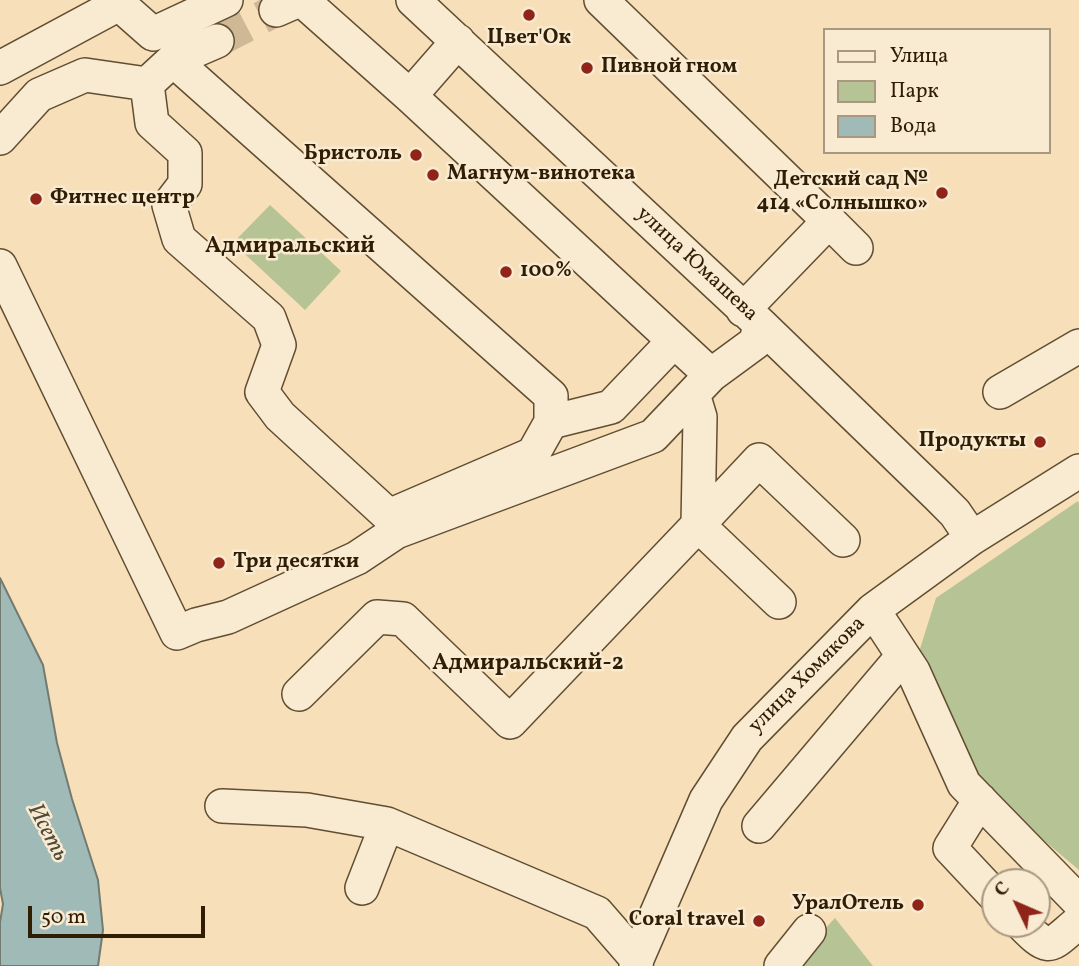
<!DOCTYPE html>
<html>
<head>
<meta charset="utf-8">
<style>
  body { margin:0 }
  #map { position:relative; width:1079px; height:966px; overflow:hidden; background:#f6dfb9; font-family:Vollkorn,serif }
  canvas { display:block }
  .legend { position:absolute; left:823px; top:28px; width:228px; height:126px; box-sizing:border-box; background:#f9ead2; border:2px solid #a89880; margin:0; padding:9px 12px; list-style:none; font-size:21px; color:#2f1d04 }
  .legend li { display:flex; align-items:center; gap:14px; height:35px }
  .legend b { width:35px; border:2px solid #a89880 }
  .north { position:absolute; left:981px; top:868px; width:70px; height:70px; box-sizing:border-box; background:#f9ead2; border:2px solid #a89880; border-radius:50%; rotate:314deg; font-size:19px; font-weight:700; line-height:28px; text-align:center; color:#2f1d04 }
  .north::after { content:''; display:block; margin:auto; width:24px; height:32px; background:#8f2418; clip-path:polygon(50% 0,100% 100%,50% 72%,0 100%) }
  .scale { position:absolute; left:28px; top:906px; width:177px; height:32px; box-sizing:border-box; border:4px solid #2f1d04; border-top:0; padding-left:9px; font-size:21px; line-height:24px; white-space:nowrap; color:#2f1d04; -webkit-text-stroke:5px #f9ead2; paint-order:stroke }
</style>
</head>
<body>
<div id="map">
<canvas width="1079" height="966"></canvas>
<ul class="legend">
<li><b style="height:9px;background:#f9ead2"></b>Улица</li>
<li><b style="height:19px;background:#b6c394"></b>Парк</li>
<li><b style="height:19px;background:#a0bab8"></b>Вода</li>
</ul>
<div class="north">С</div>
<div class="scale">50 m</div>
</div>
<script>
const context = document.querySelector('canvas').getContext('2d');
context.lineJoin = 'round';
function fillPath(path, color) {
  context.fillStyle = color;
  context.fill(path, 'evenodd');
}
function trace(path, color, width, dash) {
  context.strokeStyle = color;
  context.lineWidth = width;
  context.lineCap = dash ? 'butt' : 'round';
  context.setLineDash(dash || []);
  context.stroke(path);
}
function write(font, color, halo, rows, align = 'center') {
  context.font = font + ' Vollkorn,serif';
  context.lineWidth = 5;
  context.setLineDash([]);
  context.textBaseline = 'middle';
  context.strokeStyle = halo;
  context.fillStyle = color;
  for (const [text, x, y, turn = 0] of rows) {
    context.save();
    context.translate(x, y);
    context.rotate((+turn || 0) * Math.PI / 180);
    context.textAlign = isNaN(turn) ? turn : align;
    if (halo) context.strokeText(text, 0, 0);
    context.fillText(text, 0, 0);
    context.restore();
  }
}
const green = new Path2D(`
  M270,205L341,271L305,310L233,243Z
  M1078,501L1079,504V870L971,779L913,671L936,598Z
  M835,918L873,966H790Z`);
const water = new Path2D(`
  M0,578L43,665L57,743L72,799L98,880L103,930L98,966H0V922L3,904L0,888Z`);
const minorTunnel = new Path2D(`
  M217,41L276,10`);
const minor = new Path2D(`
  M302,0L410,96L711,375
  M413,0L760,324L938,496L955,513L972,538
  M601,0L829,221L743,310
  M119,4L153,34L226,0
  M276,10L299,0
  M0,68L119,4V0
  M147,84L152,123L185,153V184L169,205L179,239L269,318L279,345L262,392L280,416L389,516L533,454L551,422V396L173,60
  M410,96L458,41
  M0,138L39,95L85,75L147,84L173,60L217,41
  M829,221L856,248
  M0,266L177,633L196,625L228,617L357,558L396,532L653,436L711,375L756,342L760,324
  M1000,392L1079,346
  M551,422L611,407L674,341
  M779,602L698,525L759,460L843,540
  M873,610L913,671L964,784L1079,902
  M299,694L377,617L403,619L510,722L698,525L700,417L693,394
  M980,800L950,848L995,896
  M222,806L307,810L387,824L597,913L637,959
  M759,826L903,656
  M362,888L387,824
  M1022,924C1051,954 1049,946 1079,922
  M636,966L637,959L706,800L747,738L873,610L972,538L1079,471
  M781,966L809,931`);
const markers = [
  [529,15,7,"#8f2418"],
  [587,68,7,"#8f2418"],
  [416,155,7,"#8f2418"],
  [433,175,7,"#8f2418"],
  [942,193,7,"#8f2418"],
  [36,199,7,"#8f2418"],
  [506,272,7,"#8f2418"],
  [1040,442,7,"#8f2418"],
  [219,563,7,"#8f2418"],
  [918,905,7,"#8f2418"],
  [759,921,7,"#8f2418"]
];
const poiNames = [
  ["Цвет'Ок",529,39,"center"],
  ["Пивной гном",601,68],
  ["Бристоль",402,155,"right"],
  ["Магнум-винотека",447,175],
  ["Детский сад №",928,181,"right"],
  ["414 «Солнышко»",928,205,"right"],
  ["Фитнес центр",50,199],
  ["100%",520,272],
  ["Продукты",1026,442,"right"],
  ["Три десятки",233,563],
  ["УралОтель",904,905,"right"],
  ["Coral travel",745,921,"right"]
];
const streetNames = [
  ["улица Юмашева",696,265,43],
  ["улица Хомякова",808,676,-45]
];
const neighbourhoodNames = [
  ["Адмиральский",290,248],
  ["Адмиральский-2",528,665]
];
const waterNames = [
  ["Исеть",46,833,62]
];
fillPath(green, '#b6c394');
fillPath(water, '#a0bab8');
trace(water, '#737b70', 2);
trace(minorTunnel, '#ceb895', 33, [33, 17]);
trace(minor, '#614e31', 36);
trace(minor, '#f9ead2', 33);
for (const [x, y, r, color] of markers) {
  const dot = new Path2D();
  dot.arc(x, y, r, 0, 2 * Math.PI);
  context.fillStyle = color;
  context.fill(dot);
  trace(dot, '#f9ead2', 2.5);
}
write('bold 21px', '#2f1d04', '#f9ead2', poiNames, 'left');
write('21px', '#2f1d04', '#f9ead2', streetNames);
write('bold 23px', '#2f1d04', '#f9ead2', neighbourhoodNames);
write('italic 23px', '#514c3a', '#f9ead2', waterNames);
</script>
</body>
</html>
